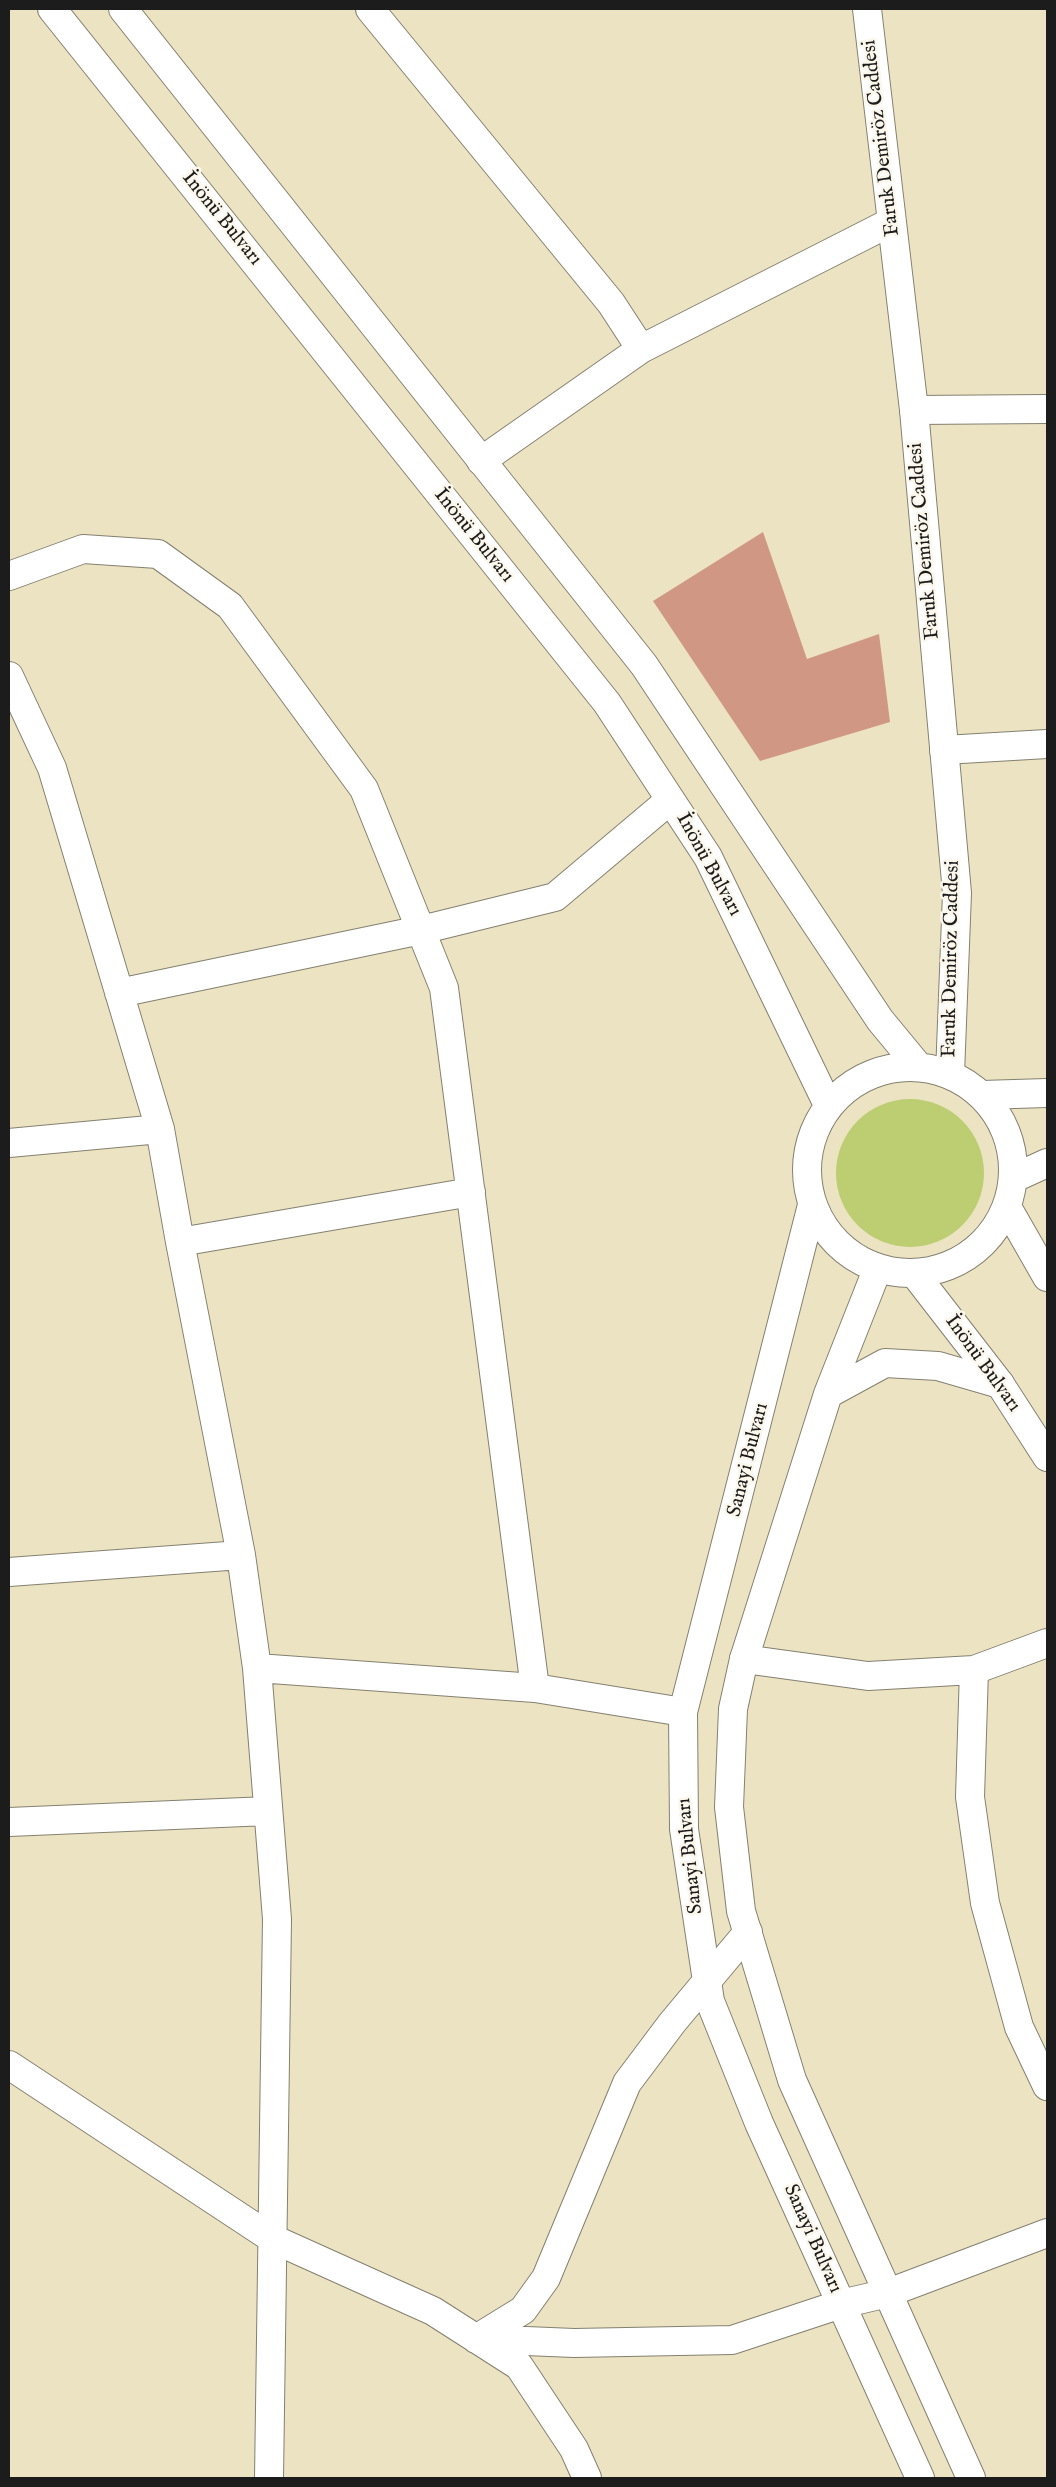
<!DOCTYPE html>
<html>
<head>
<meta charset="utf-8">
<style>
  body { margin:0 }
  #map { position:relative; width:1056px; height:2487px; overflow:hidden; background:#ece3c3; font-family:"IM FELL English",serif }
  canvas { display:block }
  .frame { position:absolute; inset:0; border:10px solid #1c1c1c; pointer-events:none }
</style>
</head>
<body>
<div id="map">
<canvas width="1056" height="2487"></canvas>
<div class="frame"></div>
</div>
<script>
const context = document.querySelector('canvas').getContext('2d');
context.lineJoin = 'round';
function fillPath(path, color) {
  context.fillStyle = color;
  context.fill(path, 'evenodd');
}
function trace(path, color, width, dash) {
  context.strokeStyle = color;
  context.lineWidth = width;
  context.lineCap = dash ? 'butt' : 'round';
  context.setLineDash(dash || []);
  context.stroke(path);
}
function write(font, color, halo, rows, align = 'center') {
  context.font = font + ' "IM FELL English",serif';
  context.lineWidth = 5;
  context.setLineDash([]);
  context.textBaseline = 'middle';
  context.strokeStyle = halo;
  context.fillStyle = color;
  for (const [text, x, y, turn = 0] of rows) {
    context.save();
    context.translate(x, y);
    context.rotate((+turn || 0) * Math.PI / 180);
    context.textAlign = isNaN(turn) ? turn : align;
    if (halo) context.strokeText(text, 0, 0);
    context.fillText(text, 0, 0);
    context.restore();
  }
}
const green = new Path2D(`
  M836 1173a74 74 0 1 1 148 0a74 74 0 1 1-148 0Z`);
const building = new Path2D(`
  M763,532L807,659L879,634L890,722L760,761L653,601Z`);
const minor = new Path2D(`
  M370,9L611,303L641,349L891,222
  M914,410L1047,409
  M481,461L641,349
  M9,576L83,549L158,554L230,606L364,789L444,988L535,1688L257,1668
  M9,676L52,768L160,1129L180,1242L241,1555L257,1668L277,1919L269,2478
  M944,750L1047,744
  M119,993L421,930L555,897L670,800
  M982,1095L1047,1093
  M9,1143L160,1129
  M1014,1178L1047,1163
  M180,1242L471,1192
  M9,1572L241,1555
  M1047,1643L974,1670L970,1797L985,1903L1019,2027L1047,2086
  M744,1659L868,1676L974,1670
  M535,1688L683,1712
  M9,1822L268,1811
  M9,2065L273,2239L433,2311L519,2366L574,2449L587,2478
  M476,2339L523,2310L546,2278L627,2083L672,2023L748,1932
  M478,2339L574,2343L732,2340L841,2304L888,2293L1047,2233`);
const tertiary = new Path2D(`
  M867,9L914,410L957,893L950,1074
  M1007,1207L1047,1277
  M914,1273L1000,1384L1047,1457`);
const secondary = new Path2D(`
  M52,9L607,703L708,857L828,1105
  M123,9L644,665L880,1020L918,1066
  M807 1170a103 103 0 1 1 206 0a103 103 0 1 1-206 0Z
  M812,1205L683,1712L684,1829L710,2001L759,2123L920,2478
  M877,1270L828,1394L744,1659L733,1709L729,1807L741,1911L792,2080L971,2478
  M828,1394L885,1363L938,1366L1000,1384`);
const streetNames = [
  ["Faruk Demiröz Caddesi",882,138,-97],
  ["İnönü Bulvarı",221,219,51],
  ["İnönü Bulvarı",473,536,51],
  ["Faruk Demiröz Caddesi",925,541,-95],
  ["İnönü Bulvarı",708,865,61],
  ["Faruk Demiröz Caddesi",952,959,-89],
  ["İnönü Bulvarı",982,1364,54],
  ["Sanayi Bulvarı",749,1460,-76],
  ["Sanayi Bulvarı",691,1856,-96],
  ["Sanayi Bulvarı",812,2239,66]
];
fillPath(green, '#bcce71');
fillPath(building, '#d09884');
trace(minor, '#848070', 30);
trace(tertiary, '#848070', 30);
trace(secondary, '#848070', 30);
trace(minor, '#fff', 28);
trace(tertiary, '#fff', 28);
trace(secondary, '#fff', 28);
write('20px', '#1c1c1c', '#fbf7ec', streetNames);
</script>
</body>
</html>
